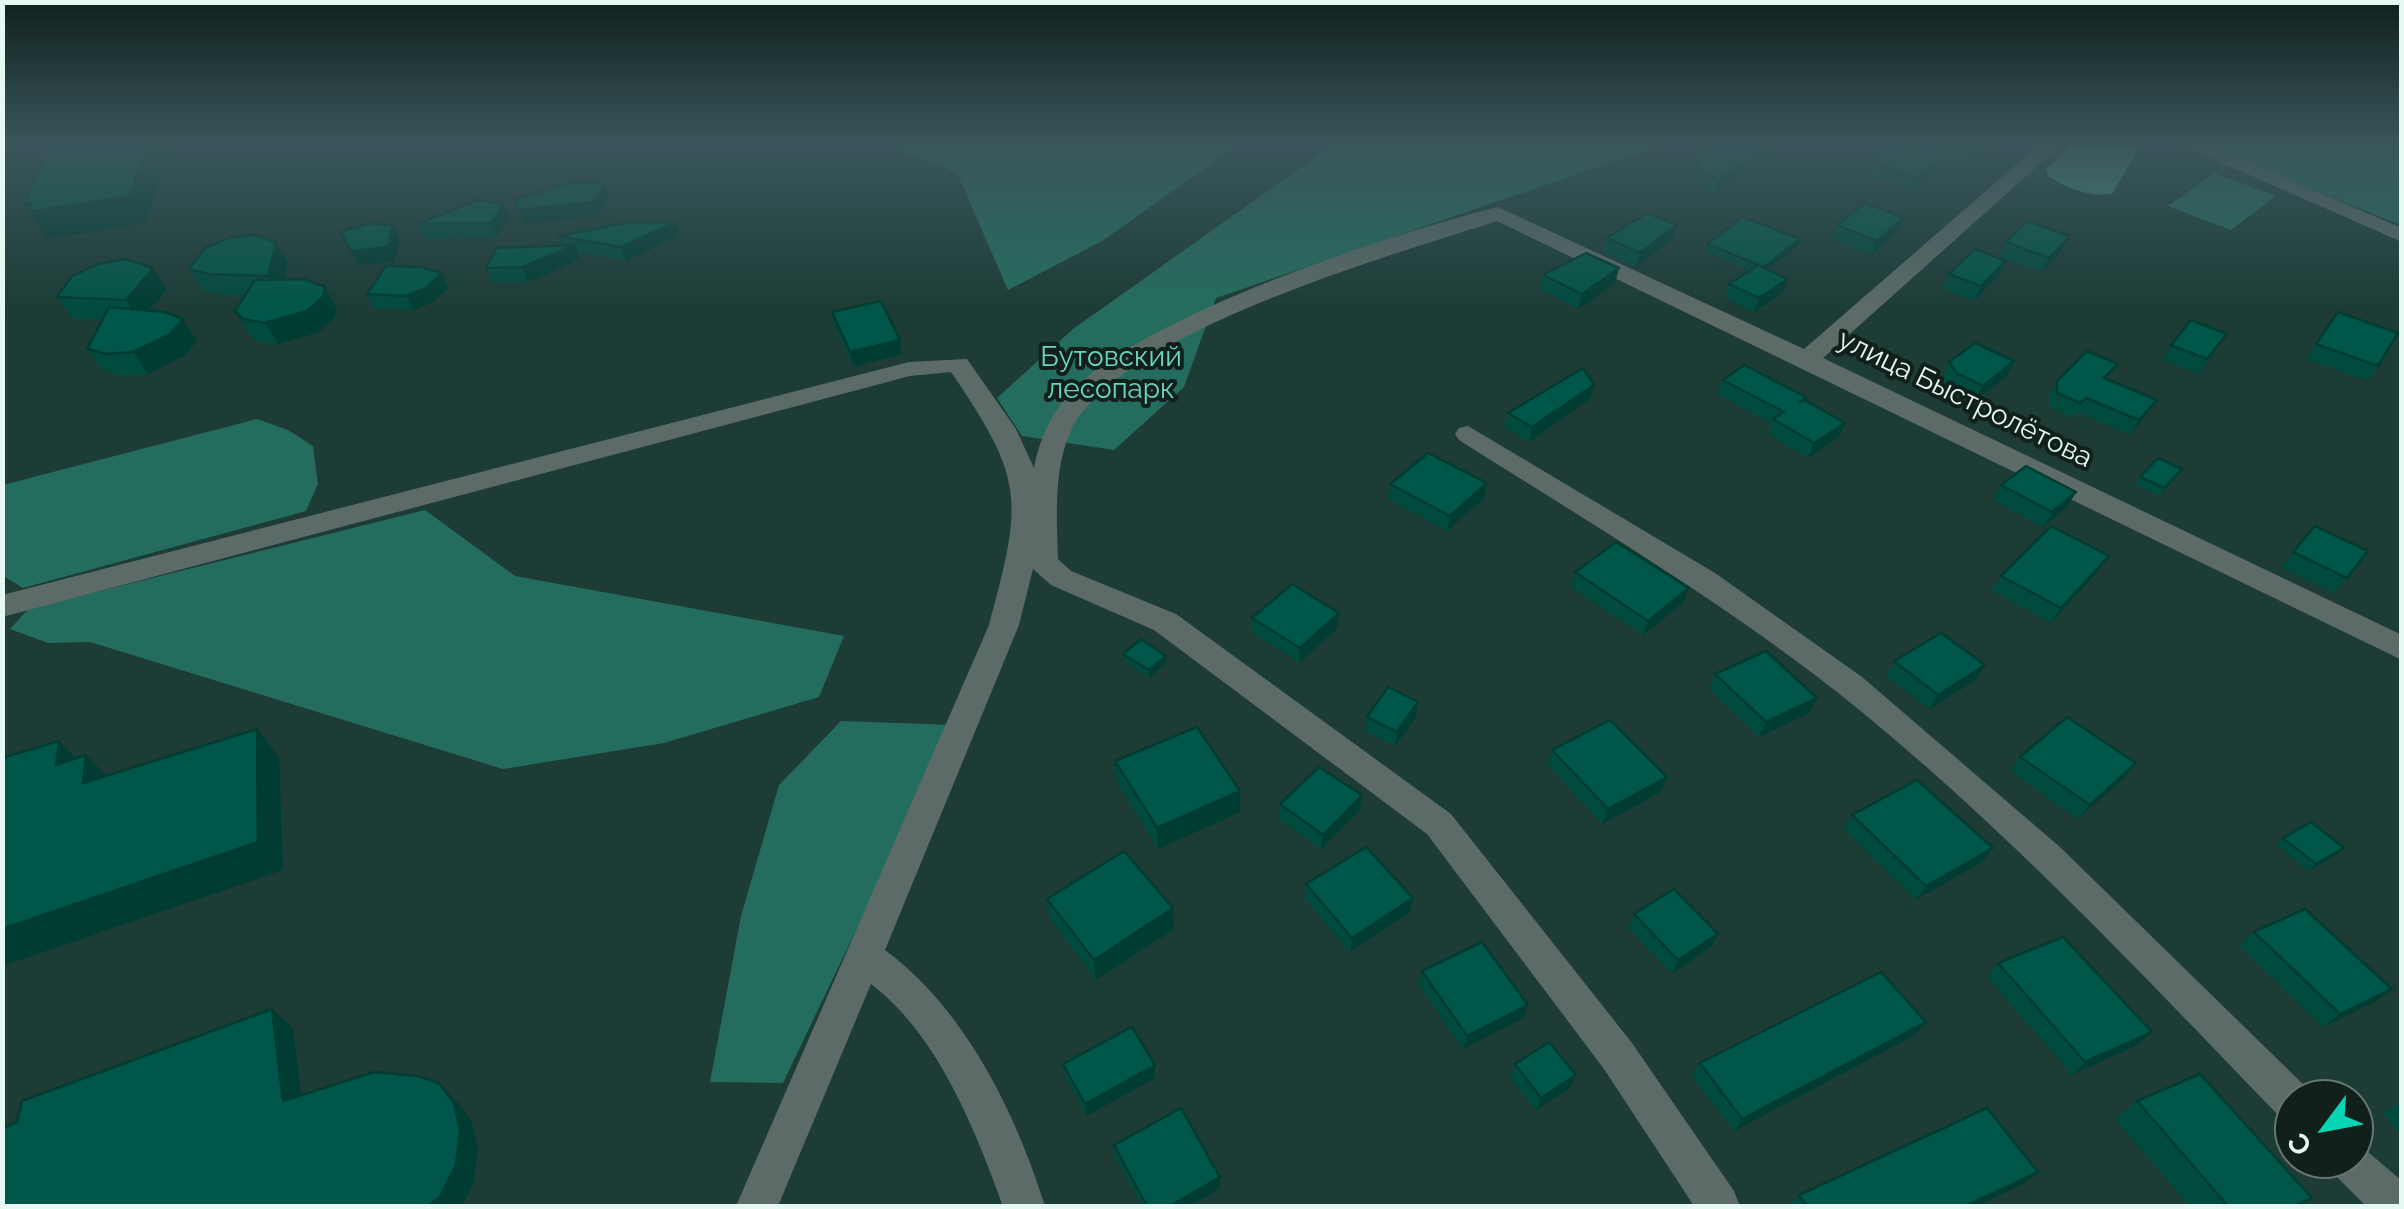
<!DOCTYPE html>
<html>
<head>
<meta charset="utf-8">
<style>
  body { margin:0 }
  #map { position:relative; width:2404px; height:1209px; overflow:hidden; background:#1c3c35; font-family:Raleway,sans-serif }
  canvas { display:block }
  .frame { position:absolute; inset:0; border:5px solid #e6f8f3; pointer-events:none }
  .north { position:absolute; left:2274px; top:1079px; width:100px; height:100px; box-sizing:border-box; background:#12201c; border:2px solid #677672; border-radius:50%; rotate:238deg; font-size:28px; font-weight:700; line-height:40px; text-align:center; color:#e6f8f3 }
  .north::after { content:''; display:block; margin:auto; width:35px; height:45px; background:#07d5b6; clip-path:polygon(50% 0,100% 100%,50% 72%,0 100%) }
</style>
</head>
<body>
<div id="map">
<canvas width="2404" height="1209"></canvas>
<div class="frame"></div>
<div class="north">С</div>
</div>
<script>
const context = document.querySelector('canvas').getContext('2d');
context.lineJoin = 'round';
function fillPath(path, color) {
  context.fillStyle = color;
  context.fill(path, 'evenodd');
}
function trace(path, color, width, dash) {
  context.strokeStyle = color;
  context.lineWidth = width;
  context.lineCap = dash ? 'butt' : 'round';
  context.setLineDash(dash || []);
  context.stroke(path);
}
function write(font, color, halo, rows, align = 'center') {
  context.font = font + ' Raleway,sans-serif';
  context.lineWidth = 8;
  context.setLineDash([]);
  context.textBaseline = 'middle';
  context.strokeStyle = halo;
  context.fillStyle = color;
  for (const [text, x, y, turn = 0] of rows) {
    context.save();
    context.translate(x, y);
    context.rotate((+turn || 0) * Math.PI / 180);
    context.textAlign = isNaN(turn) ? turn : align;
    if (halo) context.strokeText(text, 0, 0);
    context.fillText(text, 0, 0);
    context.restore();
  }
}
const green = new Path2D(`
  M886,144H1239L1102,241L1008,290L957,173Z
  M1334,144H1665L1216,298L1184,387L1114,450L1022,436L997,398L1073,329Z
  M2208,144H2401V225L2221,153Z
  M2214,173L2276,196L2231,230L2168,206Z
  M257,419L288,430L313,446L318,484L306,511L23,588L3,576V485Z
  M425,510L515,576L844,636L819,697L664,743L503,769L90,642L48,643L10,629L28,609Z
  M841,721L954,725L783,1083L710,1082L741,916L779,785Z`);
const water = new Path2D(`
  M2073,144H2141L2112,194C2090,197 2066,188 2048,176L2046,169Z`);
const street = new Path2D(`
  M2040,144H2062L1823,358L2402,635V660L1497,221C1396,254 1116,333 1071,431C1053,469 1057,519 1058,559L1071,571L1176,614L1451,814L1632,1043L1734,1191L1740,1206H1694L1604,1069L1427,834L1154,630L1051,585L1033,569L1019,625L885,950C965,1009 1016,1113 1045,1206H1003C975,1129 938,1035 871,984L778,1206H736L989,625C1023,500 1025,480 951,372L910,376L2,617V595L909,362L967,359L1016,429L1034,468C1040,437 1053,409 1076,387C1150,314 1394,232 1498,207L1804,349Z
  M2179,144H2206L2402,228V242Z
  M1468,426L1715,573L1862,677L2060,847L2308,1089L2313,1099H2294V1123L2280,1117C2138,970 1997,819 1837,692C1717,598 1587,521 1459,440L1455,434L1459,428Z
  M2354,1140L2402,1181V1206H2366L2334,1174L2328,1159H2354Z`);
const wall = new Path2D(`
  M1714,144H1778L1770,150L1768,156L1714,194L1701,189L1690,170L1694,157Z
  M1923,144H1995L1961,170L1946,164L1911,191L1868,175L1873,162L1914,150Z
  M504,204L510,217L497,237L425,239L418,224Z
  M1837,225L1898,232L1871,255L1832,239Z
  M558,235L680,236L626,261L578,252L580,259L528,282H492L486,268L562,246Z
  M2070,236L2062,250L2042,272L1999,256L2006,242Z
  M1607,238L1673,239L1636,267L1603,252Z
  M1800,239L1798,246L1768,269L1788,279L1783,293L1754,312L1725,298L1729,284L1750,270L1705,252L1707,244Z
  M276,242L288,262L284,279L325,287L337,308L334,318L319,332L278,344L256,341L248,332L235,311L245,296L220,295L202,290L189,269Z
  M2006,261L1999,275L1974,301L1942,288L1949,274Z
  M1619,268L1615,283L1578,309L1540,289L1543,275Z
  M442,273L448,287L433,302L414,310L374,308L367,294Z
  M167,289L149,310L197,341L184,356L148,374L122,376L103,371L87,349L103,320L72,318L57,297Z
  M832,312L902,354L853,367L835,327Z
  M2338,312L2378,366L2367,381L2306,359Z
  M2171,345L2218,348L2198,374L2162,360Z
  M1949,362L2007,376L1975,401L1950,388L1942,377Z
  M1723,380L1806,397L1805,400L1845,423L1839,437L1808,458L1768,434L1772,423L1718,395Z
  M2108,380L2147,414L2130,435L2077,412L2072,418L2049,407V396L2057,381Z
  M1590,399L1529,442L1505,428L1508,413Z
  M2140,477H2177L2159,496L2135,484Z
  M1390,484L1484,498L1447,531L1388,499Z
  M2001,485L2076,492L2067,507L2043,527L1993,500Z
  M2315,526L2347,578L2334,593L2281,567Z
  M2109,556L2099,570L2051,623L1992,591L2001,576Z
  M1575,572L1683,603L1643,635L1571,587Z
  M1252,618L1338,628L1299,663L1252,632Z
  M1123,654L1166,656V663L1149,678L1124,661Z
  M1894,661L1976,680L1929,709L1886,676Z
  M1715,674L1809,713L1759,737L1709,689Z
  M1367,717H1416L1395,746L1365,731Z
  M1552,750L1661,792L1602,824L1547,764Z
  M2020,757L2136,763L2124,778L2078,819L2010,771Z
  M1115,761L1240,812L1158,849L1117,782Z
  M1362,795L1360,810L1321,849L1279,819L1280,804Z
  M1852,815L1982,862L1916,900L1843,829Z
  M2283,838L2336,855L2308,871L2276,845Z
  M1306,884L1410,912L1350,952L1304,898Z
  M1047,899L1173,908L1174,929L1096,980L1050,919Z
  M1634,914L1718,934L1711,947L1672,974L1628,928Z
  M2254,932L2375,1002L2323,1027L2239,946Z
  M1998,963L2152,1032L2137,1045L2072,1075L1987,977Z
  M1422,971L1523,1018L1463,1049L1419,985Z
  M1915,1035L1734,1131L1692,1076L1700,1063Z
  M1063,1064L1155,1078L1086,1116L1065,1076Z
  M1515,1064L1570,1088L1536,1110L1510,1077Z
  M2137,1101L2312,1198L2299,1206H2189L2115,1119Z
  M2402,1101V1136L2383,1113Z
  M1114,1145L1220,1189L1190,1206H1142L1115,1157Z
  M2025,1183L1977,1206H1789L1799,1195Z`);
const shadedWall = new Path2D(`
  M147,144H171L147,223L47,239L24,204Z
  M1767,144H1778L1770,150L1768,156L1714,194L1718,180Z
  M1984,144H1995L1961,170L1967,156Z
  M1951,150L1946,164L1911,191L1916,178Z
  M606,184L610,198L597,216L524,224L518,210Z
  M504,204L510,217L497,237L491,223Z
  M1904,218L1898,232L1871,255L1877,241Z
  M676,222L680,236L626,261L621,247Z
  M1677,225L1673,239L1636,267L1640,253Z
  M393,226L400,240L394,262L358,265L351,251Z
  M2070,236L2062,250L2042,272L2049,258Z
  M1800,239L1798,246L1760,275L1763,268Z
  M276,242L288,262L280,297L268,276Z
  M575,245L580,259L528,282L522,267Z
  M2006,261L1999,275L1974,301L1981,286Z
  M153,268L167,289L140,322L126,300Z
  M1619,268L1615,283L1578,309L1582,294Z
  M442,273L448,287L433,302L414,310L407,296Z
  M1788,279L1783,293L1754,312L1759,298Z
  M325,287L337,308L334,318L319,332L278,344L265,323Z
  M183,319L197,341L184,356L148,374L133,352Z
  M900,340L902,354L853,367L850,352Z
  M2014,361L2007,376L1975,401L1983,386Z
  M1594,385L1590,399L1529,442L1532,427Z
  M2157,400L2147,414L2130,435L2139,420Z
  M1845,423L1839,437L1808,458L1814,443Z
  M1487,483L1484,498L1447,531L1450,516Z
  M2076,492L2067,507L2043,527L2052,512Z
  M2109,556L2099,570L2051,623L2061,608Z
  M1689,588L1683,603L1643,635L1648,621Z
  M1339,613L1338,628L1299,663L1300,648Z
  M1166,656V663L1149,678V670Z
  M1985,665L1976,680L1929,709L1938,695Z
  M1817,698L1809,713L1759,737L1766,722Z
  M1418,702L1416,717L1395,746L1397,732Z
  M257,729L279,757L283,870L2,966V929Z
  M59,741L85,767L86,755L113,783L111,811L56,765Z
  M2136,763L2124,778L2078,819L2090,805Z
  M1667,777L1661,792L1602,824L1608,809Z
  M1240,791V812L1158,849L1157,828Z
  M1362,795L1360,810L1321,849L1323,835Z
  M1993,848L1982,862L1916,900L1926,886Z
  M2344,848L2336,855L2308,871L2316,864Z
  M1413,898L1410,912L1350,952L1352,938Z
  M1173,908L1174,929L1096,980L1094,960Z
  M1718,934L1711,947L1672,974L1678,960Z
  M2392,989L2375,1002L2323,1027L2340,1014Z
  M1528,1005L1523,1018L1463,1049L1467,1036Z
  M272,1009L293,1028L304,1120L283,1101Z
  M1926,1022L1915,1035L1734,1131L1742,1119Z
  M2152,1032L2137,1045L2072,1075L2085,1062Z
  M1155,1065V1078L1086,1116L1085,1104Z
  M1576,1075L1570,1088L1536,1110L1541,1098Z
  M439,1083L457,1102L471,1121L478,1149L474,1182L462,1206H428Z
  M2038,1172L2025,1183L1977,1206H1966Z
  M1220,1177V1189L1190,1206H1170Z`);
const building = new Path2D(`
  M50,144H147L130,196L28,212L32,202L24,204Z
  M1714,144H1770L1718,180L1705,175L1694,157Z
  M1896,144L1914,150L1923,144H1984L1967,156L1951,150L1916,178L1873,162Z
  M571,182L606,184L592,202L518,210L516,200Z
  M478,200L504,204L491,223L418,224Z
  M1865,203L1904,218L1877,241L1837,225Z
  M1647,213L1677,225L1640,253L1607,238Z
  M1743,217L1800,239L1764,267L1707,244Z
  M2027,221L2070,236L2049,258L2006,242Z
  M676,222L621,247L558,236L626,223Z
  M371,223L393,226L388,247L351,251L340,232Z
  M255,235L276,242L268,276L208,274L189,269L205,248L229,238Z
  M575,245L522,267L486,268L497,248Z
  M1975,249L2006,261L1981,286L1949,274Z
  M1586,253L1619,268L1582,294L1543,275Z
  M126,259L153,268L126,300L57,297L72,276L98,264Z
  M1758,265L1788,279L1759,298L1729,284Z
  M386,266L421,267L442,273L426,288L407,296L367,294Z
  M304,279L325,287L323,297L307,311L265,323L243,319L235,311L255,280Z
  M881,301L900,340L850,352L832,312Z
  M109,307L165,312L183,319L170,334L133,352L107,354L87,349Z
  M2338,312L2398,333L2378,366L2316,344Z
  M2191,320L2227,334L2207,359L2171,345Z
  M1975,343L2014,361L1983,386L1957,373L1949,362Z
  M2087,351L2118,364L2104,378L2157,400L2139,420L2086,398L2080,403L2057,393V381Z
  M1744,365L1806,397L1800,402L1805,400L1845,423L1814,443L1773,419L1784,412L1723,380Z
  M1583,368L1594,385L1532,427L1508,413Z
  M1428,453L1487,483L1450,516L1390,484Z
  M2158,458L2182,469L2164,488L2140,477Z
  M2026,466L2076,492L2052,512L2001,485Z
  M2051,526L2109,556L2061,608L2001,576Z
  M2315,526L2368,551L2347,578L2293,552Z
  M1616,542L1689,588L1648,621L1575,572Z
  M1292,584L1339,613L1300,648L1252,618Z
  M1941,633L1985,665L1938,695L1894,661Z
  M1141,639L1166,656L1149,670L1123,654Z
  M1766,651L1817,698L1766,722L1715,674Z
  M1388,687L1418,702L1397,732L1367,717Z
  M2067,717L2136,763L2090,805L2020,757Z
  M1610,720L1667,777L1608,809L1552,750Z
  M1197,727L1240,791L1157,828L1115,761Z
  M257,729L258,842L2,929V758L59,741L56,765L86,755L83,783Z
  M1319,767L1362,795L1323,835L1280,804Z
  M1917,780L1993,848L1926,886L1852,815Z
  M2311,822L2344,848L2316,864L2283,838Z
  M1366,847L1413,898L1352,938L1306,884Z
  M1124,851L1173,908L1094,960L1047,899Z
  M1674,889L1718,934L1678,960L1634,914Z
  M2305,909L2392,989L2340,1014L2254,932Z
  M2063,937L2152,1032L2085,1062L1998,963Z
  M1482,942L1528,1005L1467,1036L1422,971Z
  M1881,972L1926,1022L1742,1119L1700,1063Z
  M272,1009L283,1101L374,1072L418,1076L439,1083L454,1103L460,1131L456,1165L440,1197L428,1206H2V1128L17,1122L22,1101Z
  M1132,1027L1155,1065L1085,1104L1063,1064Z
  M1549,1042L1576,1075L1541,1098L1515,1064Z
  M2200,1074L2312,1198L2294,1206H2228L2137,1101Z
  M1181,1108L1220,1177L1170,1206H1147L1114,1145Z
  M1987,1108L2038,1172L1966,1206H1807L1799,1195Z`);
const parkNames = [
  ["Бутовский",1111,358],
  ["лесопарк",1111,390]
];
const streetNames = [
  ["улица Быстролётова",1965,399,26]
];
fillPath(green, '#246d5e');
fillPath(water, '#498f80');
fillPath(street, '#5d6b68');
fillPath(wall, '#004a3e');
fillPath(shadedWall, '#003c32');
fillPath(building, '#005648');
trace(building, '#003c32', 2.5);
const sky = context.createLinearGradient(0, 0, 0, 313);
sky.addColorStop(0, '#0f211d');
sky.addColorStop(0.46, '#3a565c');
sky.addColorStop(1, '#3a565c00');
context.fillStyle = sky;
context.fillRect(0, 0, 2404, 313);
write('28px', '#6ad5bd', '#12201c', parkNames);
write('28px', '#e6f8f3', '#12201c', streetNames);
</script>
</body>
</html>
